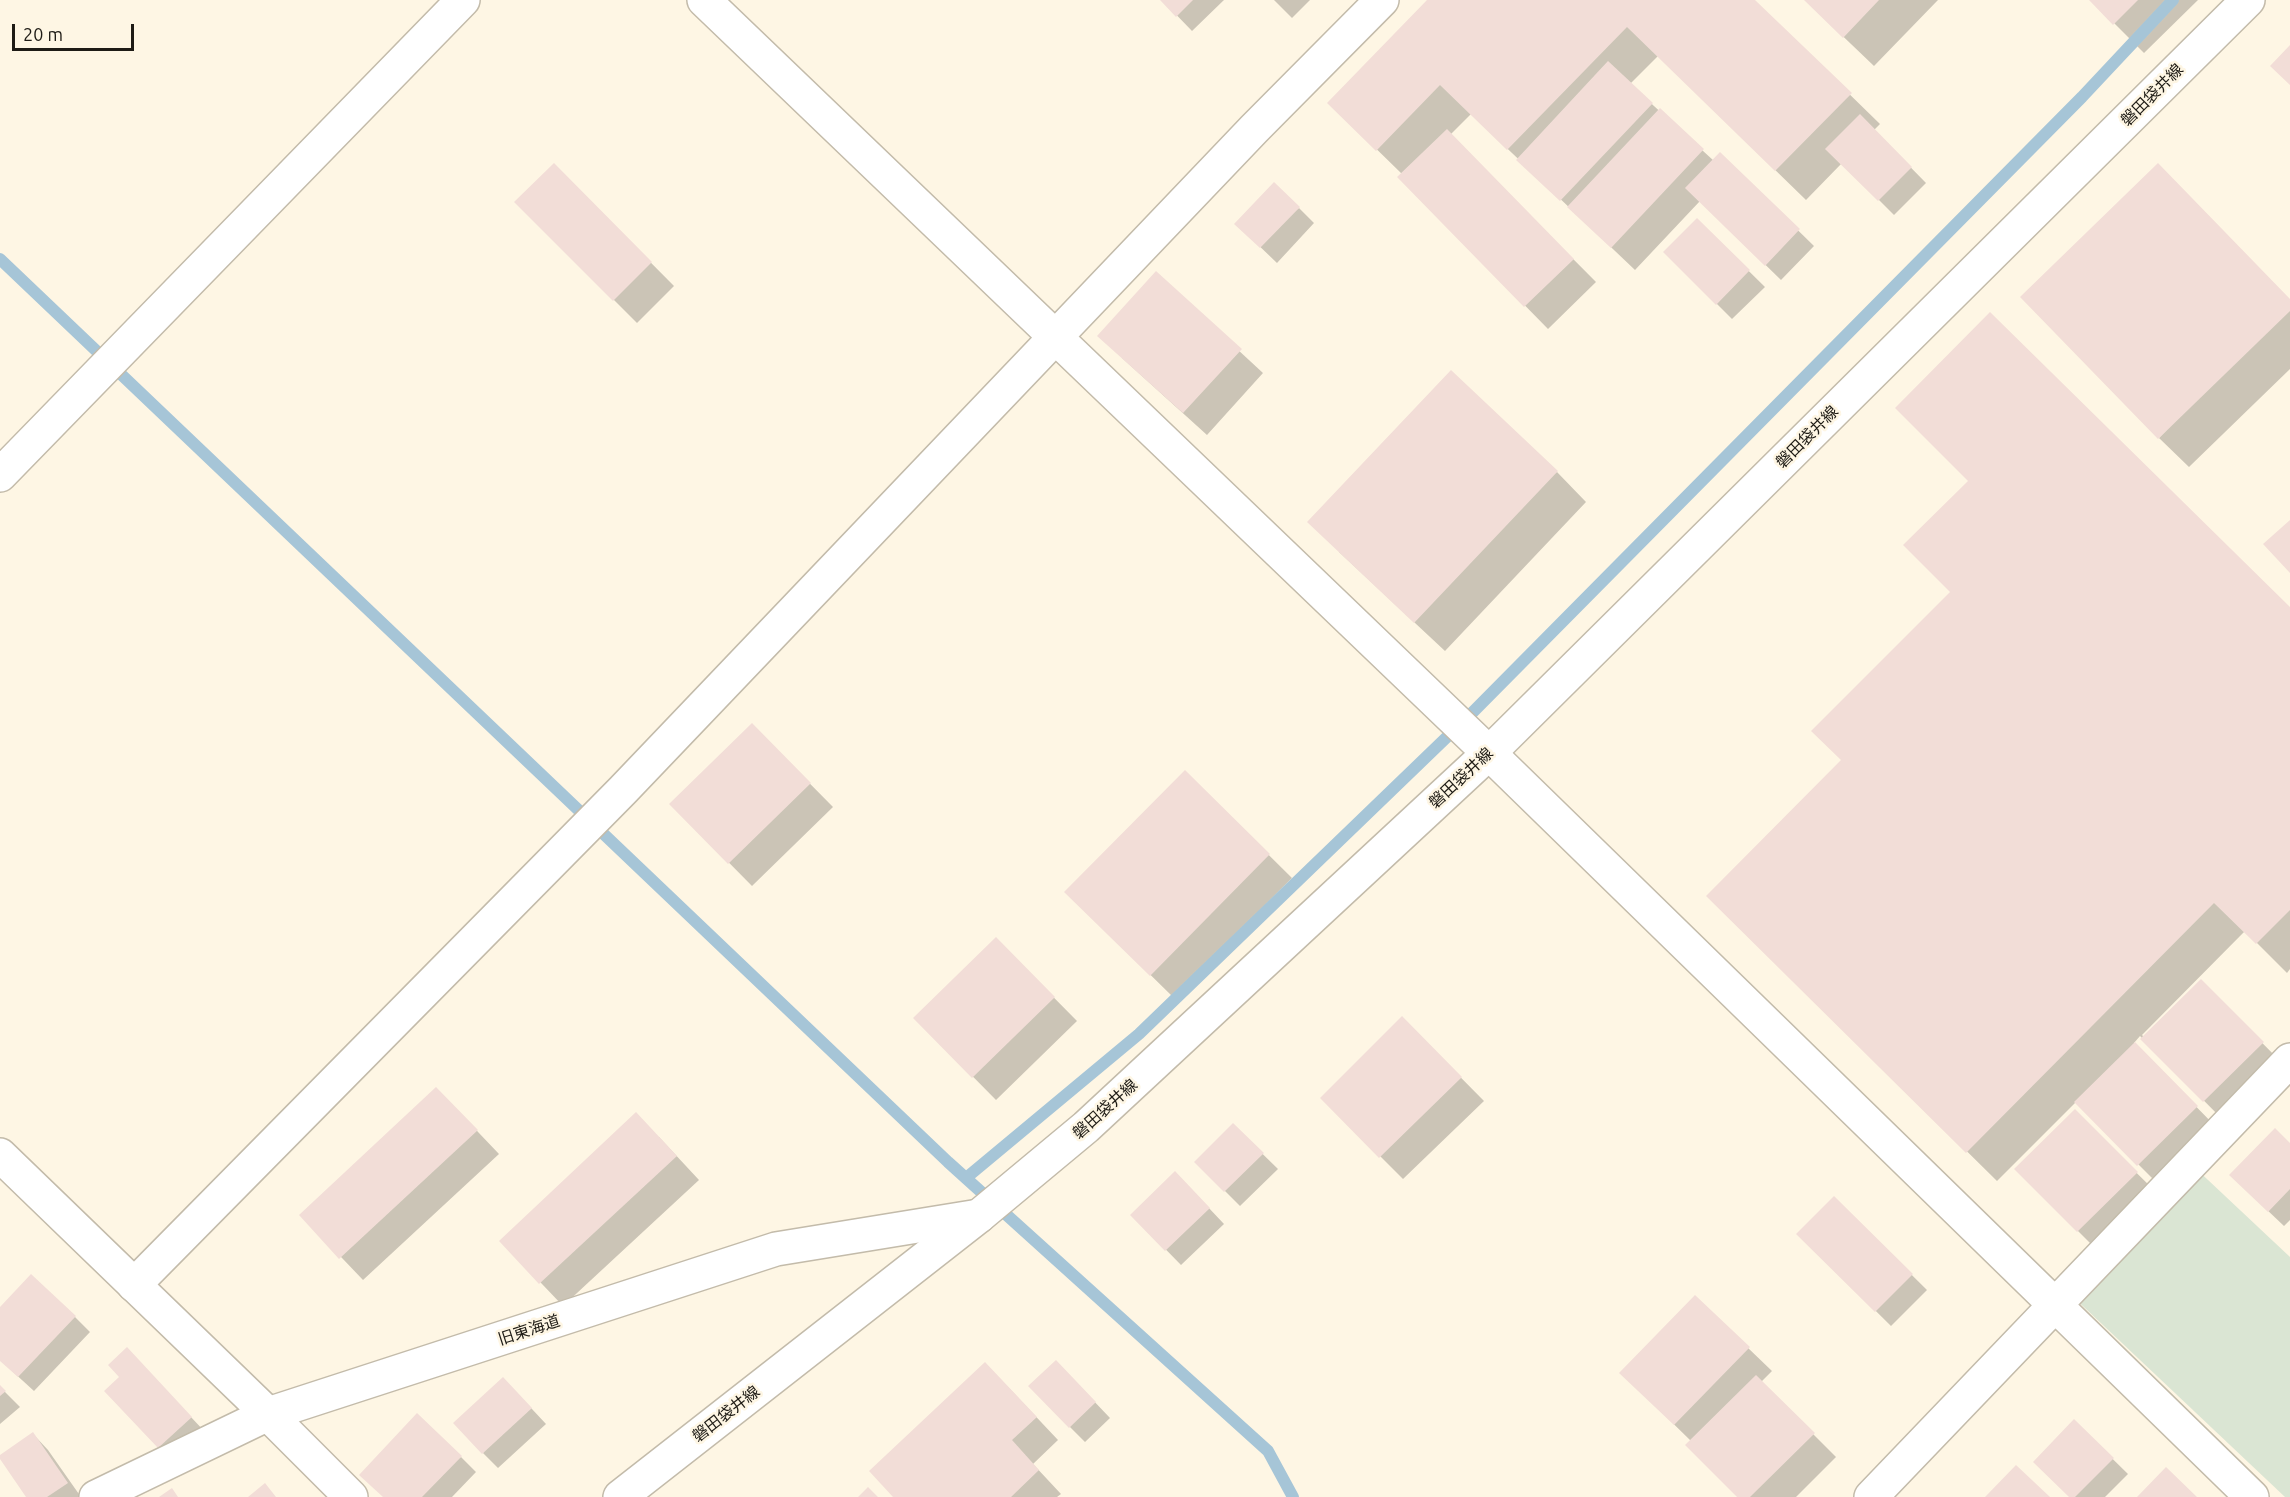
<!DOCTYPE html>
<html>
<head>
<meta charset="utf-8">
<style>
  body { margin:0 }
  #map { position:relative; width:2290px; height:1497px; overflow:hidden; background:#fef6e4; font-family:Ubuntu,sans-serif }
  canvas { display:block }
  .scale { position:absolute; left:12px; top:24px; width:122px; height:27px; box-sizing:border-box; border:3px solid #1e1b15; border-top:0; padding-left:8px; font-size:18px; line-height:21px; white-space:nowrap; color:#1e1b15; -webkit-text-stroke:4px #fef6e4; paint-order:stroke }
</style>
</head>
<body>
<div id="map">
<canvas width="2290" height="1497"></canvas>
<div class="scale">20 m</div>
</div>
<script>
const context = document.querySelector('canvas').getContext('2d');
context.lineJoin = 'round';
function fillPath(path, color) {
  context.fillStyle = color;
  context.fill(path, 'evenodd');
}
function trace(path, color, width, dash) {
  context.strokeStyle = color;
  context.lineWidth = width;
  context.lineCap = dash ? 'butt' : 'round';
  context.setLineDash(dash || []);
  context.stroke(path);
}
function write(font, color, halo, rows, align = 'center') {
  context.font = font + ' Ubuntu,"Noto Sans JP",sans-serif';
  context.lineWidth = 5;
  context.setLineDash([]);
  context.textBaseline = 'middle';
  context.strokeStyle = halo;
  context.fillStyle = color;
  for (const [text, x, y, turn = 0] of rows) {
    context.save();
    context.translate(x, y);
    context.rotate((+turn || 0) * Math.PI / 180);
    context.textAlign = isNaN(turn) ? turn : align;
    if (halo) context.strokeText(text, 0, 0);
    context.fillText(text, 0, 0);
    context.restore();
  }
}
const green = new Path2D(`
  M2191,1164L2290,1257V1497H2285L2068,1292Z`);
const shadow = new Path2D(`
  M1162,0H1224L1192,31Z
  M1274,0H1310L1292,18Z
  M1430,0H1753L1880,124L1874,130L1926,183L1894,215L1842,163L1806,200L1658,56L1630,84L1714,161L1720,154L1814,246L1781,280L1700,201L1635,270L1471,114L1450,135L1596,282L1548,329L1399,177L1402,174L1359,132Z
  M1805,0H1938L1874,66Z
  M2091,0H2198L2144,53Z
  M554,165L674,286L637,323L516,202Z
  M1299,208L1314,223L1277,263L1252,239Z
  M1697,220L1765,287L1732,319L1665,252Z
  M1156,274L1263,373L1207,435L1122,358Z
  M2290,300V369L2189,467L2159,438Z
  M1557,472L1586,502L1445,651L1339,552Z
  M2290,609V969L2287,973L2245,931L2142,1035L2144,1037L2201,981L2285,1066L2227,1124L2140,1036L2134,1043L2219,1130L2161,1187L2076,1102L1997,1181L1708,896Z
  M752,725L833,807L752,886L671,804Z
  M1185,772L1292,878L1173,997L1066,892Z
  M996,939L1077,1021L996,1100L915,1018Z
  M1402,1018L1484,1101L1403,1179L1322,1098Z
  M459,1112L499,1154L363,1280L301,1215Z
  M2075,1112L2160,1196L2101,1254L2016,1169Z
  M1233,1125L1278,1169L1240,1206L1196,1162Z
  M659,1137L699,1180L563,1306L501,1241Z
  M2290,1145V1220L2284,1226L2246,1190Z
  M1191,1189L1224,1224L1181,1265L1132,1215Z
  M1834,1198L1927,1290L1891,1326L1798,1234Z
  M1695,1297L1772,1371L1761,1382L1836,1457L1796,1497H1739L1691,1441L1644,1395Z
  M0,1309L75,1317L90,1332L34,1391L0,1360Z
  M142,1365L206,1433L174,1462L159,1447Z
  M1071,1377L1110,1418L1085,1442L1070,1427Z
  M0,1387L20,1407L0,1424Z
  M1008,1387L1058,1440L1033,1464L1061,1494L1057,1497H896Z
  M518,1394L546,1424L498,1468L483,1453Z
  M2074,1421L2128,1474L2105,1497H2071Z
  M33,1434L48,1450L81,1497H28Z
  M461,1457L476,1472L452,1497H384Z`);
const stream = new Path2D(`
  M0,259L948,1162L1268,1451L1293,1497
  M1467,718L2082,97L2173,0
  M966,1178L1139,1034L1449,735`);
const building = new Path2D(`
  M1160,0H1193L1176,17Z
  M1427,0H1755L1852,93L1775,171L1627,27L1507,150L1440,85L1376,151L1327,103Z
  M1804,0H1879L1843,38Z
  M2089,0H2138L2113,25Z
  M2290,45V85L2270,66Z
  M1608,61L1653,103L1560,201L1516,160Z
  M1660,108L1704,149L1611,248L1567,207Z
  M1860,114L1912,167L1878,201L1825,149Z
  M1447,129L1574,259L1524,307L1397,177Z
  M1720,152L1800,229L1765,266L1685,188Z
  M554,163L652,262L613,301L514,202Z
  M2158,163L2290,299V311L2158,439L2020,297Z
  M1274,182L1300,207L1260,248L1234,224Z
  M1697,218L1750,270L1716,305L1663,252Z
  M1156,271L1242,349L1183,413L1097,336Z
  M1990,312L2290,607V910L2256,944L2214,903L1966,1153L1706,896L1841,760L1811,731L1950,592L1903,545L1968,481L1895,408Z
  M1451,370L1558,471L1414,623L1307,522Z
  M2290,520V573L2263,544Z
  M752,723L811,783L728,864L669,804Z
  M1185,770L1270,854L1150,976L1064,892Z
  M996,937L1055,997L972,1078L913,1018Z
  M2201,979L2264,1042L2203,1102L2140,1039Z
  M1402,1016L1462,1077L1379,1158L1320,1098Z
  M2135,1042L2198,1106L2137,1166L2074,1102Z
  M436,1087L478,1130L339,1259L299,1215Z
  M2075,1109L2138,1172L2077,1232L2014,1169Z
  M636,1112L677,1156L539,1284L499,1241Z
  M1233,1123L1264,1153L1224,1192L1194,1162Z
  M2275,1128L2290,1143V1189L2268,1212L2229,1175Z
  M1175,1171L1210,1208L1165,1251L1130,1215Z
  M1834,1196L1913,1274L1875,1312L1796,1234Z
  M31,1274L76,1316L18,1377L0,1361V1307Z
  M1695,1295L1750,1347L1674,1425L1619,1373Z
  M127,1347L192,1417L158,1448L104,1391L119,1377L108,1365Z
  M1056,1360L1096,1402L1069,1428L1028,1386Z
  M985,1362L1037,1417L1012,1440L1039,1470L1011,1497H893L869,1471Z
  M1756,1375L1815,1433L1750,1497H1737L1685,1445Z
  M503,1377L532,1408L482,1454L453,1423Z
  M0,1385L6,1391L0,1396Z
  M417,1413L462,1456L422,1497H383L359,1475Z
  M2074,1419L2114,1458L2075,1497H2069L2033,1462Z
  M33,1432L68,1483L47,1497H26L0,1459V1455Z
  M2016,1465L2050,1497H1985Z
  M2166,1467L2197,1497H2137Z
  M265,1483L276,1497H248Z
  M868,1487L878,1497H858Z
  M172,1488L178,1497H159Z`);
const minor = new Path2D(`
  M704,0L1489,753L2252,1497
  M0,475L463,0
  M134,1285L623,790L1254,129L1382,0
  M268,1414L351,1497
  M96,1497L268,1414L776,1249L979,1216
  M1871,1497L2290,1060`);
const tertiary = new Path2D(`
  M0,1155L268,1414`);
const secondary = new Path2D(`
  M620,1497L979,1216L1086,1127L1489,753L2248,0`);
const streetNames = [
  ["磐田袋井線",2152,95,-45],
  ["磐田袋井線",1807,437,-45],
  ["磐田袋井線",1461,778,-43],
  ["磐田袋井線",1105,1109,-42],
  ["旧東海道",529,1330,-18],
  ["磐田袋井線",726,1414,-38]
];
fillPath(green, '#dae5d3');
fillPath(shadow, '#0003');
trace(stream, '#a6c5d7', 12);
fillPath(building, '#f2ddd7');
trace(minor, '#c3bbaa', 36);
trace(tertiary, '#c3bbaa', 36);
trace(secondary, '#c3bbaa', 36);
trace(minor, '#fff', 33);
trace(tertiary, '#fff', 33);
trace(secondary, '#fff', 33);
write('16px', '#1e1b15', '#fef6e4', streetNames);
</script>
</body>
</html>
